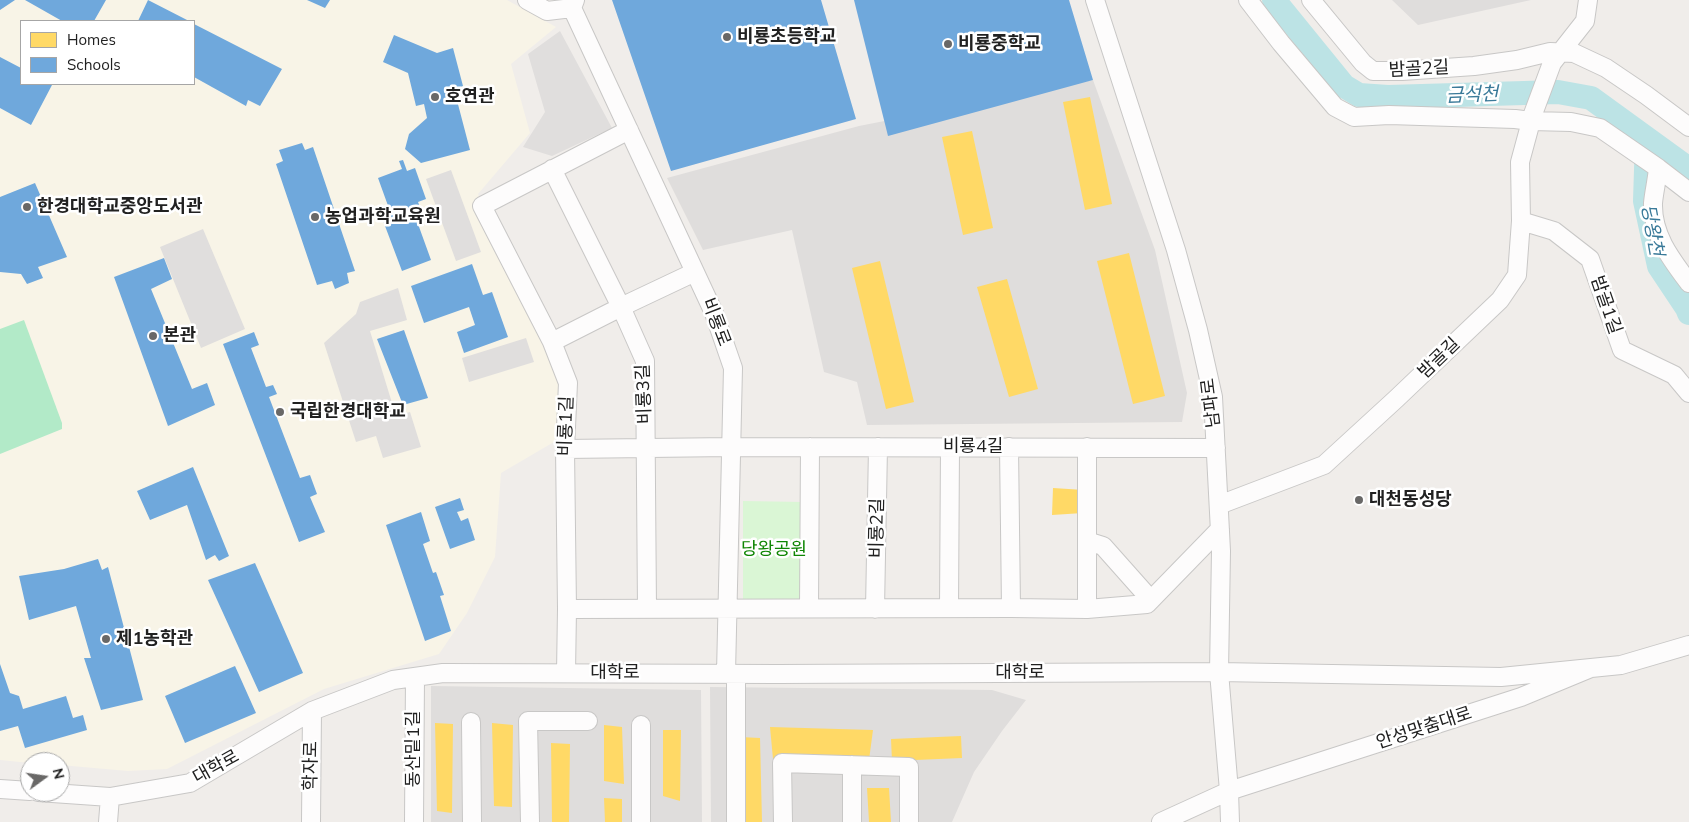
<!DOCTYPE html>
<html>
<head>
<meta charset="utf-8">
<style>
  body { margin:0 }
  #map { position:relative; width:1689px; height:822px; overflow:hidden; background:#f0edea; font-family:Mulish,sans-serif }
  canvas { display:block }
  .legend { position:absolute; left:20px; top:20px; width:175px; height:65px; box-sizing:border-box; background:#fff; border:1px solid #a6a6a6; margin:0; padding:6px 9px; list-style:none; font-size:15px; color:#212121 }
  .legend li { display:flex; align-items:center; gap:10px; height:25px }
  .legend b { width:25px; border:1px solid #a6a6a6 }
  .north { position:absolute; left:20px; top:752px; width:50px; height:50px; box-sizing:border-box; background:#fff; border:1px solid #a6a6a6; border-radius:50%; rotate:76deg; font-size:14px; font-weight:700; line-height:20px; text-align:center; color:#212121 }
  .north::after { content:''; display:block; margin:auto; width:18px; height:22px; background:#696867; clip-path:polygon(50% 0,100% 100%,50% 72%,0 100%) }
</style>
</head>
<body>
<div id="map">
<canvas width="1689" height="822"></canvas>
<ul class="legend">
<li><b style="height:14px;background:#ffd966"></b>Homes</li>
<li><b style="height:14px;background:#6fa8dc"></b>Schools</li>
</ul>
<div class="north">N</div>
</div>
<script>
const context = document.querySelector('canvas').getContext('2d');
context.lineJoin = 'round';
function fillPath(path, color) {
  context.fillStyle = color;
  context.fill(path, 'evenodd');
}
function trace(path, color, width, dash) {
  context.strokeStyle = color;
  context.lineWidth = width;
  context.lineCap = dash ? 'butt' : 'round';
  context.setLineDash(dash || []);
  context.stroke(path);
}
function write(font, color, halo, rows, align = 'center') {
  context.font = font + ' Mulish,"Noto Sans KR",sans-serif';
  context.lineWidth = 5;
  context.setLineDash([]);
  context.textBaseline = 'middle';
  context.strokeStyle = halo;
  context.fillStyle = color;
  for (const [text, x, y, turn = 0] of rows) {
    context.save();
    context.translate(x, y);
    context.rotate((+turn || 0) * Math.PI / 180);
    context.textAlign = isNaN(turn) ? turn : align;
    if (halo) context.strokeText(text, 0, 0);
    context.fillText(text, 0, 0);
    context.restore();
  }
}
const residential = new Path2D(`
  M1392,0H1531L1418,25Z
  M1093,80L1155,250L1187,393L1182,422L867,425L857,382L824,372L792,230L703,250L667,178L859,126Z
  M431,686L701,690L702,822H431Z
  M710,687L992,690L1026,700L1002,731L974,772L952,822H711Z`);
const education = new Path2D(`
  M0,0H507L556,27L511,64L530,133L478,194L563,384L559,439L501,473L495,557L467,613L439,654L324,689L167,769L128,771L60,765V762L30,763L0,760ZM21,21H194V84H21Z`);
const park = new Path2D(`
  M743,501L804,502L805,599L743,601Z`);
const pitch = new Path2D(`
  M24,320L62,423V429L0,454V329Z`);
const parking = new Path2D(`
  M560,31L612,128L552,156L523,147L545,112L528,54Z
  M451,170L481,252L456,261L426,179Z
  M203,229L245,329L201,348L160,247Z
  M398,288L407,320L370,331L396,416L410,412L421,447L383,458L376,436L356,442L324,343L356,314L360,302Z
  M526,338L534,362L469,382L462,358Z`);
const homes = new Path2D(`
  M1090,97L1112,204L1085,210L1063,102Z
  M972,131L993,228L963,235L942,137Z
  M1129,253L1165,396L1133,404L1097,261Z
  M880,261L914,402L886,409L852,268Z
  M1007,279L1038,389L1009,397L977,287Z
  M1053,488L1084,490L1083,513L1052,515Z
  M435,723L453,724L452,813L437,811Z
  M492,723L513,725L512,807L494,806Z
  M604,725L622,727L624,784L604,781Z
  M770,727L873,730L869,760L773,759Z
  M663,730H681L680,801L663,796Z
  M961,736L962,758L892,761L891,739Z
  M740,737L760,738L762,822H741Z
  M551,743L570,744L569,822H552Z
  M867,788H889L891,822H869Z
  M604,798L622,799V822H605Z`);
const schools = new Path2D(`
  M0,0H15L0,10Z
  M25,0H106L94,21H62Z
  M148,0L189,21H138Z
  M307,0H330L325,8Z
  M612,0H821L856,119L671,171Z
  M854,0H1069L1093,80L888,136Z
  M194,24L282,69L260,106L248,100L246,106L194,77Z
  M394,35L437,53L453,48L463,86L454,89L470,150L421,163L405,149L409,134L427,118L424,104L416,106L408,73L383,62Z
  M0,57L21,68V84L52,85L31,125L0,108Z
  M302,143L305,150L313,147L355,271L347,273L349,283L335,289L332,281L317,285L276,164L283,161L279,150Z
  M403,160L407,171L415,168L426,199L418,202L424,217L418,224L431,260L402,271L382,218L391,214L378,178L402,169L399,161Z
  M35,183L67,257L38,267L43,278L27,284L21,274L0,272V197Z
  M164,258L172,279L151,289L192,389L207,383L215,405L168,426L114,277Z
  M472,264L483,295L492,292L508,337L464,353L457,332L475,325L469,307L424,323L411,286Z
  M404,330L428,398L403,405L377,339Z
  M254,332L259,345L251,348L266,387L273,385L277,394L269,397L300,478L310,475L317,494L310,497L325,532L299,542L223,344Z
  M193,467L229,556L219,561L215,555L206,560L187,505L150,520L137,491Z
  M460,498L464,510L457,512L461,521L468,518L475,540L450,549L435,507Z
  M421,512L430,541L423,544L433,573L436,572L444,595L440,596L451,631L425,641L386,525Z
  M98,559L102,570L108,567L143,700L101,710L84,658H91L76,606L29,620L19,576L64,569Z
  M255,563L303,673L259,692L208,580Z
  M0,664L10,693L19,696L23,709L66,696L73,718L83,715L87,730L25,748L18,726L0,731Z
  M235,666L256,713L185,743L165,696Z`);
const river = new Path2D(`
  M1274,0L1344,86L1359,95L1388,97L1558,92L1591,98L1689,169
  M1647,139L1645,201L1659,266L1687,308L1689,313`);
const minor = new Path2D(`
  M527,0L547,11L572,8
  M575,0L572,8L714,313L733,368L726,673
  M1095,0L1176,250L1198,330L1213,397L1221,551L1219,672L1229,791L1230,822
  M1248,0L1281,43L1335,107L1354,117L1389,115L1515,119L1531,121L1571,122L1600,128L1658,168C1657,180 1654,192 1653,203C1652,235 1671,259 1689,283
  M1311,0L1363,63L1373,71H1402L1474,66L1517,60L1550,52L1574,53L1606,68L1646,95L1689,127
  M1658,168L1689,192
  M552,169L621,307L645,361L647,609
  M1521,221L1554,231L1590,259L1622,350L1674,375L1689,393
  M552,342L621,307L695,272
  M1009,447L1011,608
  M1087,447V609
  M565,449L731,447L1216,448
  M1219,505L1324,465L1396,399L1500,300L1517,275L1521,221L1520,162L1533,114L1552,63L1585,21L1588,0
  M1087,541L1103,546L1151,600
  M809,608L810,447
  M949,608L950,447
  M567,609L1011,608L1087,609L1147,604L1220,529
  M875,609L878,447
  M566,673L567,609L565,449L568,383L552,342L482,206L629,130
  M736,674V822
  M471,722L472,822
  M641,725V822
  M0,789L30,791
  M38,792L110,797L190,783L312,711L393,680L443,673L778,674L1219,672L1501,677L1591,668
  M108,822L110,797
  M311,822L312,711
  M414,822L415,677
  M530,822L528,721H588
  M783,822L782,763L909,767V822
  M852,822V765
  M1161,822L1229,791L1521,697L1591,668L1621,665L1689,645`);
const markers = [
  [727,37,5,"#696867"],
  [948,44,5,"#696867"],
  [435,97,5,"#696867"],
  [27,207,5,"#696867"],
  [315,217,5,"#696867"],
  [153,336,5,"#696867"],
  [280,412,5,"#696867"],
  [1359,500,5,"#696867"],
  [106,639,5,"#696867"]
];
const poiNames = [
  ["비룡초등학교",737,37],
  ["비룡중학교",958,44],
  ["호연관",445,97],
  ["한경대학교중앙도서관",37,207],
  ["농업과학교육원",325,217],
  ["본관",163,336],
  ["국립한경대학교",290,412],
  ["대천동성당",1369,500],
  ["제1농학관",116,639]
];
const streetNames = [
  ["밤골2길",1419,69,-3],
  ["밤골1길",1606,305,71],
  ["비룡로",716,322,69],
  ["밤골길",1439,358,-44],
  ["비룡3길",644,394,-92],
  ["남파로",1211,403,-97],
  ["비룡1길",566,426,-88],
  ["비룡4길",973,447],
  ["비룡2길",877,528,-89],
  ["대학로",615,673],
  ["대학로",1020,673],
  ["안성맞춤대로",1424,728,-18],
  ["동산밑1길",414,749,-90],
  ["학자로",311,766,-89],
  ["대학로",216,767,-29]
];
const parkNames = [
  ["당왕공원",774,550]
];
const waterNames = [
  ["금석천",1472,95,-2],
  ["당왕천",1652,230,80]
];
fillPath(residential, '#dfdddc');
fillPath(education, '#f8f4e7');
fillPath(park, '#daf6d5');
fillPath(pitch, '#b2eac8');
fillPath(parking, '#e0dedd');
fillPath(homes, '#ffd966');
fillPath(schools, '#6fa8dc');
trace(river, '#bce3e5', 24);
trace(minor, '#c8c7c6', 20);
trace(minor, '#fdfcfc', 18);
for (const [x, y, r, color] of markers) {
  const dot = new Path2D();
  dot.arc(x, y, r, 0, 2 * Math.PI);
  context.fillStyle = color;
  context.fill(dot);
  trace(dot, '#fff', 2);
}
write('bold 18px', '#212121', '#fff', poiNames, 'left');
write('18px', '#212121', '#fff', streetNames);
write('18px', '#0f8604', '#fff', parkNames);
write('italic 19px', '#3a7a99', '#fff', waterNames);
</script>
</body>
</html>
